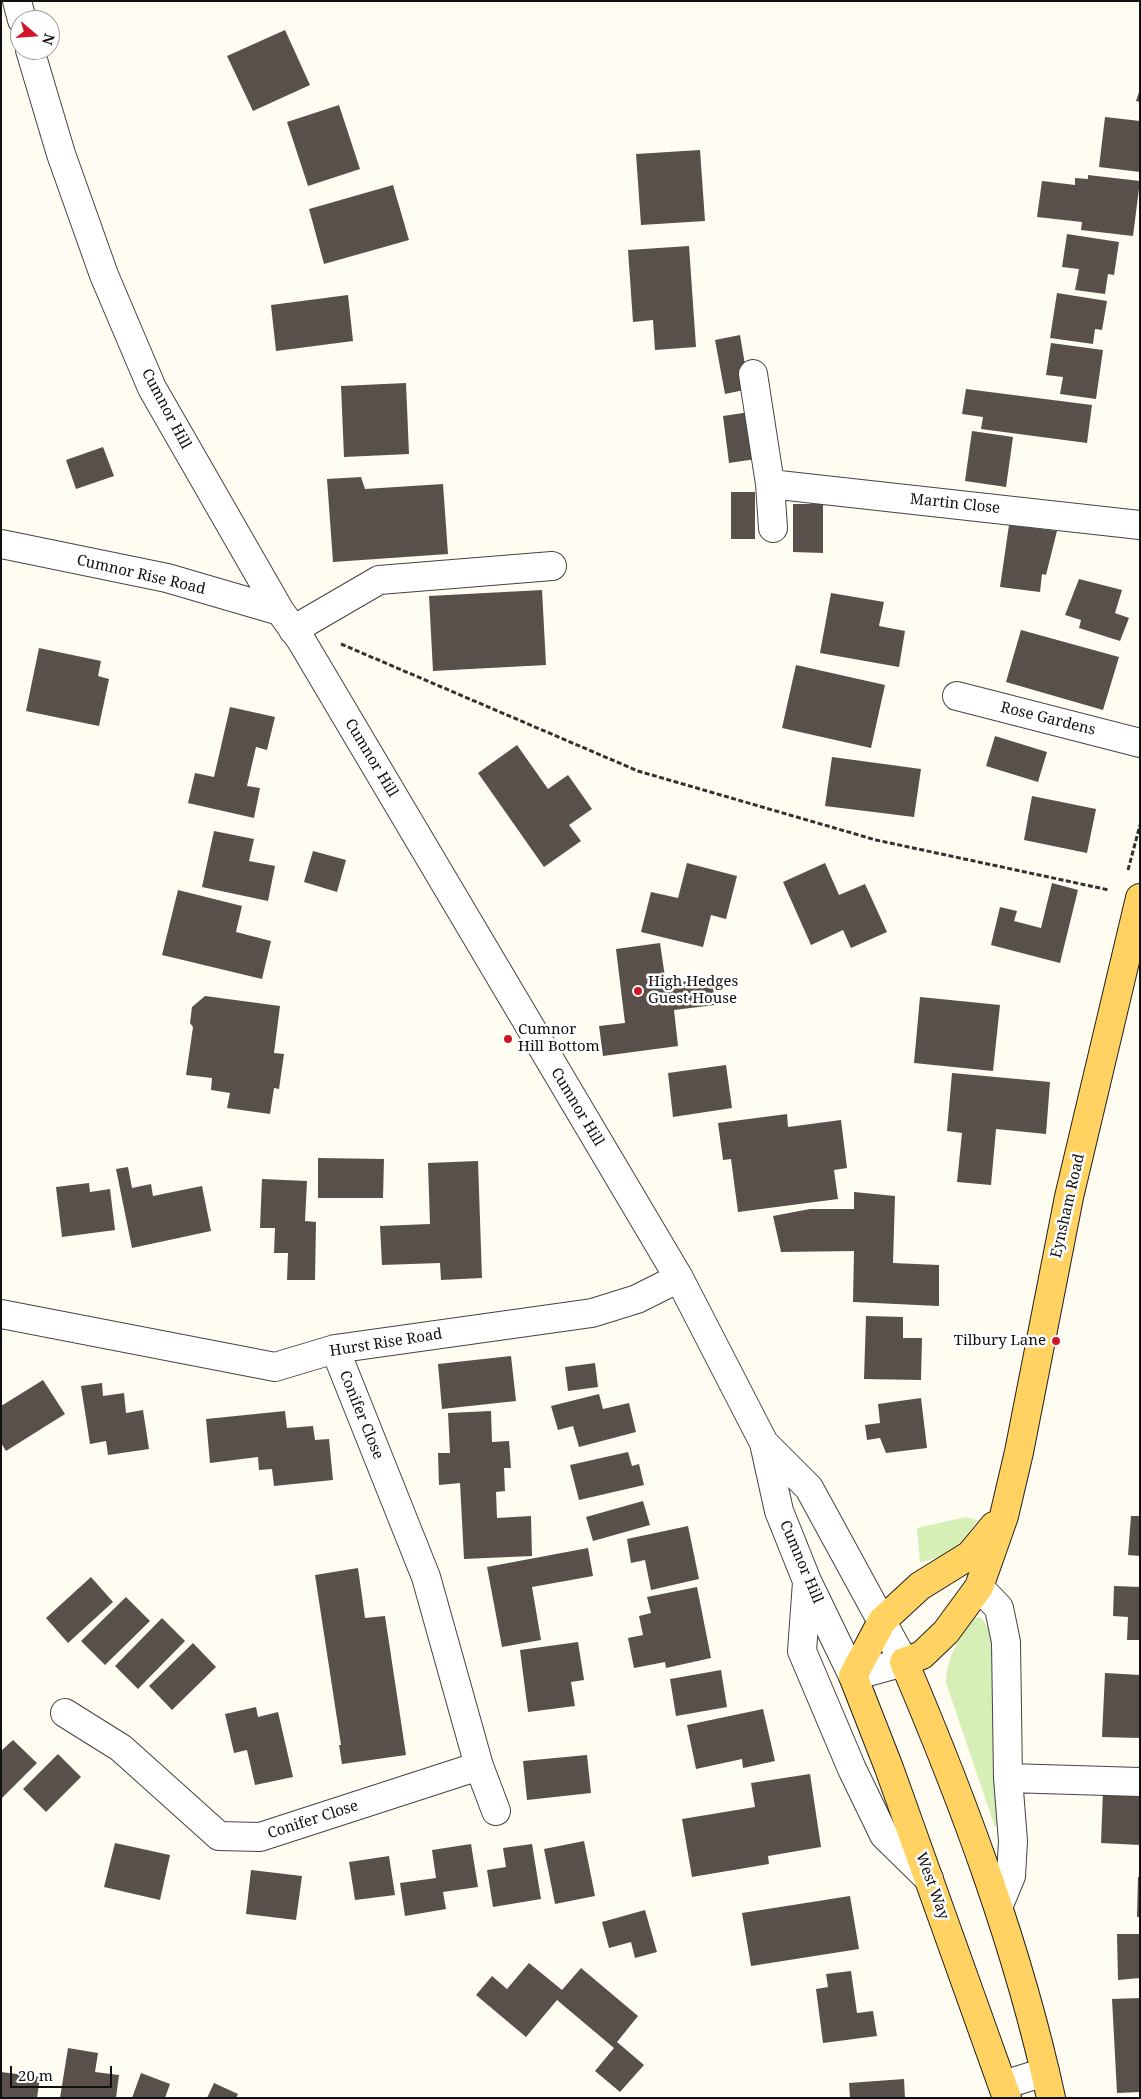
<!DOCTYPE html>
<html>
<head>
<meta charset="utf-8">
<style>
  body { margin:0 }
  #map { position:relative; width:1141px; height:2099px; overflow:hidden; background:#fffcf2; font-family:"Noto Serif",serif }
  canvas { display:block }
  .frame { position:absolute; inset:0; border:2px solid #101010; pointer-events:none }
  .north { position:absolute; left:10px; top:10px; width:50px; height:50px; box-sizing:border-box; background:#fff; border:1px solid #9f9f9f; border-radius:50%; rotate:108deg; font-size:14px; font-weight:700; line-height:20px; text-align:center; color:#101010 }
  .north::after { content:''; display:block; margin:auto; width:18px; height:22px; background:#d01728; clip-path:polygon(50% 0,100% 100%,50% 72%,0 100%) }
  .scale { position:absolute; left:10px; top:2066px; width:102px; height:22px; box-sizing:border-box; border:2px solid #101010; border-top:0; padding-left:6px; font-size:15px; line-height:18px; white-space:nowrap; color:#101010; -webkit-text-stroke:4px #fff; paint-order:stroke }
</style>
</head>
<body>
<div id="map">
<canvas width="1141" height="2099"></canvas>
<div class="frame"></div>
<div class="north">N</div>
<div class="scale">20 m</div>
</div>
<script>
const context = document.querySelector('canvas').getContext('2d');
context.lineJoin = 'round';
function fillPath(path, color) {
  context.fillStyle = color;
  context.fill(path, 'evenodd');
}
function trace(path, color, width, dash) {
  context.strokeStyle = color;
  context.lineWidth = width;
  context.lineCap = dash ? 'butt' : 'round';
  context.setLineDash(dash || []);
  context.stroke(path);
}
function write(font, color, halo, rows, align = 'center') {
  context.font = font + ' "Noto Serif",serif';
  context.lineWidth = 5;
  context.setLineDash([]);
  context.textBaseline = 'middle';
  context.strokeStyle = halo;
  context.fillStyle = color;
  for (const [text, x, y, turn = 0] of rows) {
    context.save();
    context.translate(x, y);
    context.rotate((+turn || 0) * Math.PI / 180);
    context.textAlign = isNaN(turn) ? turn : align;
    if (halo) context.strokeText(text, 0, 0);
    context.fillText(text, 0, 0);
    context.restore();
  }
}
const green = new Path2D(`
  M966,1517L977,1520C962,1546 950,1557 920,1562L917,1528Z
  M980,1617C1002,1633 993,1721 994,1749C995,1772 997,1795 999,1818L998,1826L995,1827L946,1683C947,1656 958,1639 975,1618Z`);
const building = new Path2D(`
  M285,30L310,85L253,111L227,56Z
  M1140,89V102L1136,101Z
  M339,105L360,169L308,186L287,122Z
  M1105,117L1140,121V172L1099,167Z
  M700,150L705,221L641,225L636,154Z
  M1088,175L1140,181L1133,236L1081,230L1082,222L1037,217L1042,181L1075,185V178L1088,179Z
  M393,185L409,240L324,264L309,209Z
  M1067,234L1119,242L1114,275L1108,274L1105,294L1075,290L1079,269L1062,267Z
  M689,246L696,347L655,350L653,320L633,322L628,250Z
  M1057,293L1107,301L1102,330L1095,329L1093,344L1050,338Z
  M348,295L353,341L276,351L271,305Z
  M740,335L749,389L725,394L715,340Z
  M1051,343L1103,350L1096,399L1060,394L1063,377L1046,375Z
  M406,383L409,454L344,457L341,386Z
  M966,389L1092,405L1087,443L981,429L983,417L962,414Z
  M750,412L756,459L729,463L723,416Z
  M972,431L1013,437L1006,487L965,481Z
  M103,447L114,476L76,489L66,460Z
  M361,477L365,489L443,484L448,554L333,562L327,479Z
  M731,492H755V539H731Z
  M793,504H823V553L793,552Z
  M1009,525L1057,531L1046,575L1042,574L1040,592L1000,587Z
  M1079,579L1122,590L1115,613L1129,618L1120,641L1079,628L1081,620L1065,615Z
  M542,590L546,665L433,671L429,596Z
  M831,593L884,602L879,626L905,631L899,667L820,653Z
  M1021,630L1119,657L1103,710L1006,682Z
  M39,648L101,661L98,676L109,679L99,726L26,711Z
  M796,665L885,685L871,748L782,728Z
  M230,707L275,717L267,750L256,747L247,786L260,788L254,818L188,803L195,773L214,777Z
  M995,736L1047,752L1038,782L986,766Z
  M517,745L548,789L568,775L592,809L569,825L581,841L544,867L478,773Z
  M832,757L921,769L914,817L825,806Z
  M1032,796L1096,809L1087,853L1024,840Z
  M214,831L254,839L249,861L275,866L268,901L202,887Z
  M313,851L346,860L337,892L304,882Z
  M687,863L737,876L726,919L711,915L703,947L641,932L651,892L678,898Z
  M825,863L839,895L865,884L887,932L851,948L843,930L811,945L783,882Z
  M1052,883L1078,890L1060,963L991,945L1000,907L1017,911L1014,921L1041,928Z
  M178,890L242,906L236,932L271,941L262,979L162,955Z
  M660,943L666,984L712,978L715,1005L674,1010L678,1046L603,1056L599,1026L625,1023L616,949Z
  M205,996L280,1006L274,1053L284,1054L279,1089L274,1088L270,1114L227,1108L230,1093L211,1090L212,1078L186,1075L193,1027L190,1023L192,1007Z
  M920,997L1000,1005L993,1071L914,1063Z
  M726,1065L732,1108L673,1117L668,1073Z
  M952,1073L1050,1082L1046,1134L996,1129L991,1185L957,1182L962,1133L947,1131Z
  M787,1114L788,1127L841,1120L847,1168L834,1170L838,1199L738,1212L731,1159L723,1160L718,1123Z
  M318,1158L384,1159L383,1198H318Z
  M478,1161L482,1278L441,1280L440,1263L382,1265L380,1226L430,1224L428,1163Z
  M128,1167L132,1188L151,1184L153,1196L202,1186L211,1231L132,1248L116,1169Z
  M262,1179L307,1181L305,1221L316,1222L315,1280H287L288,1253H274L275,1228H260Z
  M89,1183L90,1192L110,1189L115,1230L62,1237L56,1187Z
  M854,1192L895,1196L893,1263L939,1265V1306L853,1302L854,1251L781,1252L773,1216L810,1209H854Z
  M866,1316L903,1317V1338H922L921,1380L864,1379Z
  M511,1356L516,1401L442,1409L438,1364Z
  M595,1363L598,1387L568,1391L565,1367Z
  M43,1380L65,1414L6,1451L1,1443V1406Z
  M102,1383L103,1396L124,1393L126,1413L143,1410L149,1449L108,1455L106,1441L90,1444L81,1386Z
  M599,1394L603,1409L629,1403L636,1432L579,1447L573,1426L558,1430L551,1406Z
  M921,1398L927,1448L886,1453L880,1438L867,1440L865,1425L880,1423L878,1404Z
  M285,1411L287,1428L313,1426L315,1440L329,1439L333,1480L274,1486L272,1469L259,1470L258,1457L210,1463L206,1419Z
  M491,1411L492,1442L509,1441L511,1468H504L505,1491L496,1492L497,1518L531,1516L532,1556L464,1559L460,1483L439,1485L438,1453H450L448,1413Z
  M628,1452L632,1466L639,1464L644,1485L579,1500L570,1465Z
  M643,1501L650,1525L593,1541L586,1517Z
  M1131,1516H1140V1556L1128,1555Z
  M688,1526L699,1579L651,1590L645,1560L631,1563L627,1539Z
  M588,1548L593,1576L532,1587L541,1640L502,1647L487,1567Z
  M358,1568L365,1618L385,1616L406,1755L342,1764L339,1745H341L315,1575Z
  M91,1577L113,1602L68,1643L46,1618Z
  M1114,1586L1140,1587V1640H1127L1128,1617L1113,1616Z
  M697,1587L711,1658L666,1668L665,1662L634,1668L628,1638L643,1635L639,1616L651,1613L647,1597Z
  M126,1597L150,1621L105,1665L81,1641Z
  M162,1618L185,1641L138,1689L115,1666Z
  M578,1642L584,1680L571,1682L575,1706L528,1712L520,1650Z
  M193,1643L216,1667L172,1710L149,1686Z
  M721,1670L727,1707L676,1716L670,1679Z
  M1105,1673L1140,1675V1738L1102,1737Z
  M256,1707L258,1717L278,1712L293,1777L255,1785L247,1750L234,1753L225,1714Z
  M763,1709L775,1761L743,1768L742,1759L696,1769L687,1725Z
  M13,1740L37,1763L2,1798L1,1751Z
  M58,1754L81,1777L46,1812L23,1789Z
  M587,1755L591,1793L527,1800L523,1761Z
  M810,1774L821,1847L768,1856L769,1864L692,1877L682,1819L755,1807L751,1783Z
  M1103,1789L1140,1791V1845L1101,1843Z
  M584,1841L595,1896L555,1904L544,1849Z
  M115,1843L170,1855L160,1900L104,1887Z
  M471,1844L478,1887L443,1892L446,1909L405,1916L400,1883L436,1878L432,1850Z
  M532,1844L541,1899L493,1907L487,1870L506,1867L503,1848Z
  M389,1856L395,1895L355,1900L349,1862Z
  M251,1870L302,1876L296,1920L246,1914Z
  M1138,1877H1140V1917H1137Z
  M850,1896L859,1949L751,1966L742,1913Z
  M645,1910L657,1952L635,1958L631,1942L609,1948L602,1922Z
  M1117,1934H1140V1978L1118,1980Z
  M529,1963L562,1990L581,1968L638,2016L617,2042L644,2065L620,2092L595,2071L614,2048L557,2000L526,2037L476,1995L492,1976L507,1989Z
  M851,1971L857,2013L873,2011L877,2036L823,2043L816,1989L828,1987L826,1974Z
  M1140,1998V2092L1117,2093L1112,1999Z
  M68,2048L98,2053L95,2072L119,2075L116,2098H60Z
  M1,2072L40,2077L37,2098H1Z
  M141,2073L170,2084L165,2098H132Z
  M904,2079L905,2098H850L849,2083Z
  M214,2083L238,2094L236,2098H207Z`);
const path = new Path2D(`
  M341,644L638,771L876,840L1109,890
  M1128,870L1140,825`);
const minor = new Path2D(`
  M17,1L22,20
  M30,50L61,154L104,275L152,388L280,611L301,640L679,1278L764,1443L779,1511L807,1581L853,1676L904,1662L809,1488L764,1443
  M753,374L770,484L773,528
  M770,484L1140,525
  M1,544L167,578L280,611
  M293,630L379,580L552,566
  M957,696L1140,743
  M1,1314L275,1367L335,1349L592,1313L637,1299L679,1278
  M335,1349L426,1577L479,1766L496,1811
  M807,1582L802,1651L852,1769L884,1835L929,1879
  M979,1587L999,1608L1006,1642L1008,1778L1013,1841L1011,1876L999,1905
  M65,1713L121,1748L219,1836L260,1837L479,1766
  M1008,1778L1140,1782
  M1003,2085L1045,2072`);
const major = new Path2D(`
  M994,1526L970,1555L920,1586L882,1621L853,1676L889,1768L1007,2098
  M1051,2098C1018,1947 964,1803 904,1662L922,1655L946,1632L979,1587L1004,1516L1019,1452L1069,1197L1140,898`);
const markers = [
  [638,991,5,"#d01728"],
  [508,1039,5,"#d01728"],
  [1056,1341,5,"#d01728"]
];
const streetNames = [
  ["Cumnor Hill",166,409,62],
  ["Martin Close",955,504,6],
  ["Cumnor Rise Road",141,575,13],
  ["Rose Gardens",1048,719,14],
  ["Cumnor Hill",371,758,59],
  ["Cumnor Hill",577,1107,59],
  ["Eynsham Road",1068,1206,-77],
  ["Hurst Rise Road",386,1343,-9],
  ["Conifer Close",361,1415,68],
  ["Cumnor Hill",801,1562,67],
  ["Conifer Close",313,1820,-18],
  ["West Way",932,1886,70]
];
const poiNames = [
  ["High Hedges",648,982],
  ["Guest House",648,999],
  ["Cumnor",518,1030],
  ["Hill Bottom",518,1047],
  ["Tilbury Lane",1046,1341,"right"]
];
fillPath(green, '#d6efb6');
fillPath(building, '#5a504b');
trace(minor, '#434343', 30);
trace(major, '#212121', 30);
trace(path, '#323232', 3, [5, 2.5]);
trace(minor, '#fff', 28);
trace(major, '#ffd262', 28);
for (const [x, y, r, color] of markers) {
  const dot = new Path2D();
  dot.arc(x, y, r, 0, 2 * Math.PI);
  context.fillStyle = color;
  context.fill(dot);
  trace(dot, '#fff', 2);
}
write('15px', '#101010', '#fff', streetNames);
write('15px', '#101010', '#fff', poiNames, 'left');
</script>
</body>
</html>
